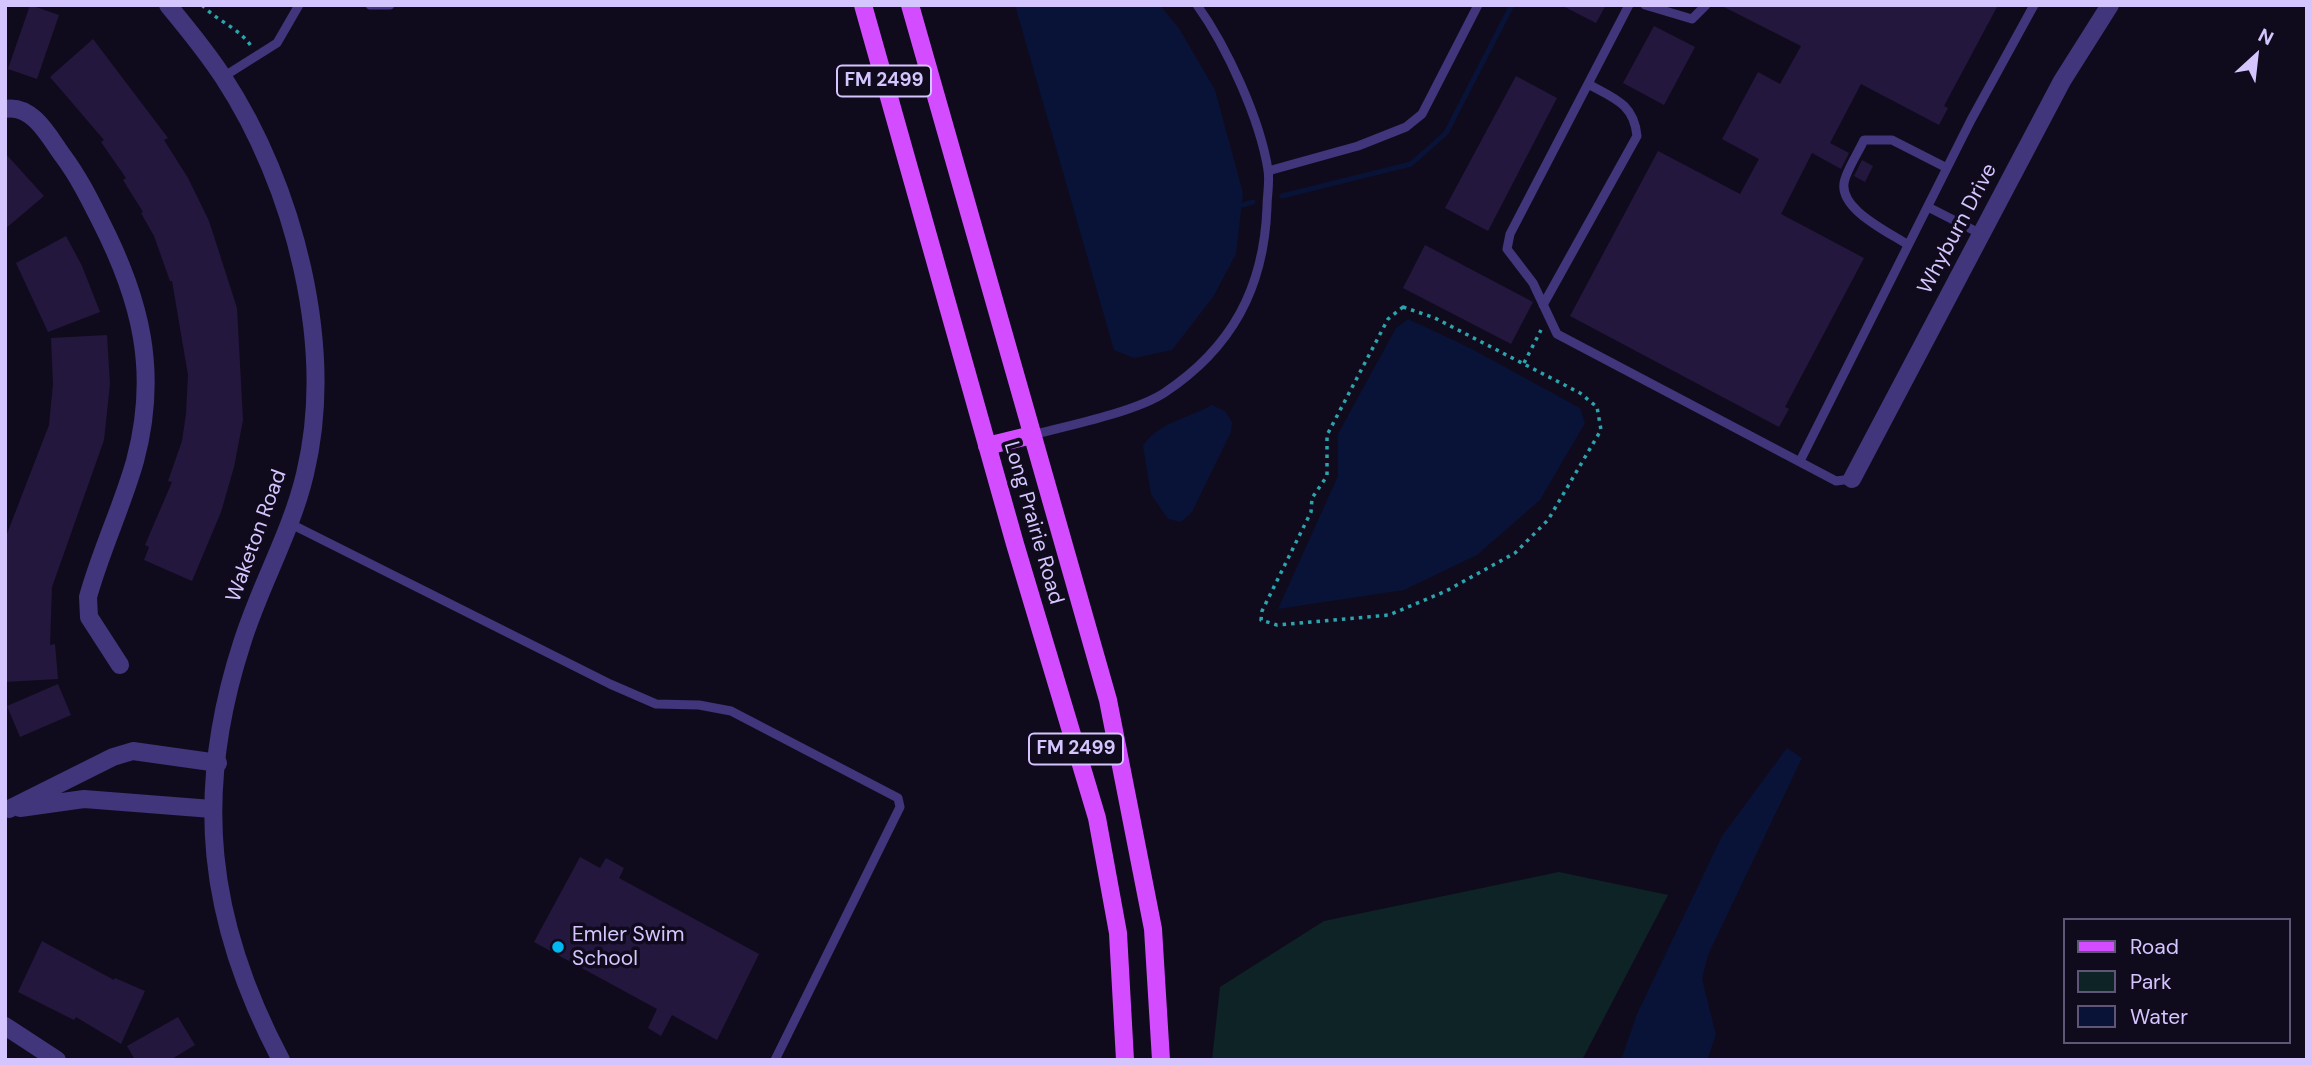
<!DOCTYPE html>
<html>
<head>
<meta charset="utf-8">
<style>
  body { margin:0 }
  #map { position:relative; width:2312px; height:1065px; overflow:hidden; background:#100b1c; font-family:"DM Sans",sans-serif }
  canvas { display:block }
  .frame { position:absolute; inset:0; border:7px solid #d4c5ff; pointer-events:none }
  .legend { position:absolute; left:2063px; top:918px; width:228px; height:126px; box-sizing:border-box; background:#100b1c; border:2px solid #5e5577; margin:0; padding:9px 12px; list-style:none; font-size:21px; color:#d4c5ff }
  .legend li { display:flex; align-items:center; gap:14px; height:35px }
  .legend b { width:35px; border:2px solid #5e5577 }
  .north { position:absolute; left:2221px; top:21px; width:70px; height:70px; -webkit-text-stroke:5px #100b1c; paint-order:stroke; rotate:27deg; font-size:19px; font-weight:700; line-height:28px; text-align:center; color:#d4c5ff }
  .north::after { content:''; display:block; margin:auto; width:24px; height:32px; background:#d4c5ff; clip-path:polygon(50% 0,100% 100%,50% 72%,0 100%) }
</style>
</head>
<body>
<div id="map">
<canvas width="2312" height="1065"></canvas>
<div class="frame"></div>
<ul class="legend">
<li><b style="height:9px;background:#d44cff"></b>Road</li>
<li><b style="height:19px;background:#0e2326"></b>Park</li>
<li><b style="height:19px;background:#081337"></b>Water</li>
</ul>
<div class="north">N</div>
</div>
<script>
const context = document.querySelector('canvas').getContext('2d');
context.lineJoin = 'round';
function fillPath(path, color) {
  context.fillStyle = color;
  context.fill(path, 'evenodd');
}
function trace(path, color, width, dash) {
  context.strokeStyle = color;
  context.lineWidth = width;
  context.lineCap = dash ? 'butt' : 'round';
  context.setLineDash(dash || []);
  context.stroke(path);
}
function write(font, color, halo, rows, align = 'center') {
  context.font = font + ' "DM Sans",sans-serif';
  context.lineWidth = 7;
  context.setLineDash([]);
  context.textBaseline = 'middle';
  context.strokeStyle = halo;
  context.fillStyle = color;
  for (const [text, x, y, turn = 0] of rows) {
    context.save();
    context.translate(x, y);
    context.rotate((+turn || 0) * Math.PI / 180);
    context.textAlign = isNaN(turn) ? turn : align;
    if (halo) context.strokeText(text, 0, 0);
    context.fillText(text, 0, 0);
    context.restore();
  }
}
const green = new Path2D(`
  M1559,872L1668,895L1582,1060H1212L1220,987L1324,921Z`);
const water = new Path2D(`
  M1015,5H1160L1180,30L1215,90L1243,193L1236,254L1213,297L1172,350L1134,358L1114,350Z
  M1408,319L1470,348L1580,408L1585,423L1540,500L1477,555L1404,590L1278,609L1338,476V434L1396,328Z
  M1212,405L1225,411L1232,422L1231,432L1192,512L1181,522L1168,519L1151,494L1143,446C1157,423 1189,418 1212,405Z
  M1787,748L1802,758L1708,955L1702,979L1716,1035L1707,1060H1621L1637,1014L1722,836Z`);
const stream = new Path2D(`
  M1282,196L1411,164L1446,133L1512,5
  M1242,205L1253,202`);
const building = new Path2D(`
  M30,5L59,15L37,79L8,69Z
  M1561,5H1606L1596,23Z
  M1720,5H1998L1944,106L1948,108L1939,125L1861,84L1830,143L1849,153L1841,169L1812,153L1781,214L1864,258L1785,407L1789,409L1779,427L1570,316L1658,151L1740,194L1759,159L1722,139L1758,72L1780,84L1801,46Z
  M1654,26L1695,47L1664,105L1623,83Z
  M93,39L168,138L164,140L188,178L209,221L237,308L243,420L234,467L221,512L192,581L144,560L149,547L145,545L172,482L168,481L182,441L186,414L188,375L172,281H170L154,236L141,213L143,212L123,180L126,178L101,142L104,140L50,77Z
  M1516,76L1557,98L1488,231L1445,208Z
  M5,153L44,196L5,229Z
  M1862,160L1873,166L1865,182L1854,176Z
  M66,236L82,266L100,312L48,332L16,263Z
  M1425,245L1533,302L1511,344L1403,288Z
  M107,335L110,384L104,440L52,587L50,645L55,644L58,679L5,682V539L49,425L53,384L51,338Z
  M58,684L71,715L20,737L7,706Z
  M580,857L600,868L606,858L624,868L619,878L759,954L717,1040L672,1015L661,1036L648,1028L657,1009L534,942Z
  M42,941L114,980L115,978L145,991L121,1044L76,1017L74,1020L18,992Z
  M178,1017L195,1045L170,1060H135L127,1046Z`);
const path = new Path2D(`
  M202,5C217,21 239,28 251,46
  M1403,307L1435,318L1580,393L1597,407L1601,430L1548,520L1515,553L1446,591L1389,615L1277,625L1261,620L1262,611L1311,512L1312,498L1327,476V435L1388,319Z
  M1524,363L1541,330`);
const service = new Path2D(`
  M370,5H390
  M1629,5L1510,234L1507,249L1533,283L1557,334L1836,481L1852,479
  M1645,5L1692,19L1706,5
  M223,77L277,43L299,5
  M1268,171L1358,146L1406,127L1422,114L1478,5
  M1928,207L1981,234
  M1908,245C1889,232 1835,208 1845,179C1849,166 1858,153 1864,140H1892L1947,168
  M1543,305L1637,136C1634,104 1614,98 1588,84
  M1032,435C1067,426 1135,412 1164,393C1232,348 1264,288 1267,207C1267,195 1270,182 1268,170C1260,119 1227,47 1197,5
  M1800,461L1971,120L2034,5
  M291,524L610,684L656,704L699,705L731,711L898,798L900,807L775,1060`);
const minor = new Path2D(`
  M5,109C33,104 49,137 63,156C78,176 89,198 100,220C141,300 159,372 135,461C122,507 101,550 88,597L89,617L120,665
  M1852,479L2062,81L2110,5
  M20,808L84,799L212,809
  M9,809L113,757L133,751L218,763
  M5,1026L57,1060`);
const tertiary = new Path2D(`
  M168,5C187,28 207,52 223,77C294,185 336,346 305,474C291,533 260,585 242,643C193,794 207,920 281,1060`);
const primary = new Path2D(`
  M863,5L1015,544L1097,818L1118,933L1125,1060
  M910,5L1108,700L1153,929L1161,1060
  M987,446L1032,435`);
const markers = [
  [558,947,7,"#00b9f0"]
];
const shields = [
  [884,81,94],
  [1076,749,94]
];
const shieldNames = [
  ["FM 2499",884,81],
  ["FM 2499",1076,749]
];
const streetNames = [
  ["Whyburn Drive",1958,229,-62],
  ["Long Prairie Road",1033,523,74],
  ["Waketon Road",257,536,-70]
];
const poiNames = [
  ["Emler Swim",572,935],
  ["School",572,959]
];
fillPath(green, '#0e2326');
fillPath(water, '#081337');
trace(stream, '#081337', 5);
fillPath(building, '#23173d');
trace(path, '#2ca4ad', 3.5, [3.5, 5]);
trace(service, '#41357b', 9);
trace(minor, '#41357b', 18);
trace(tertiary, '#41357b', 18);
trace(primary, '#d44cff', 18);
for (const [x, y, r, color] of markers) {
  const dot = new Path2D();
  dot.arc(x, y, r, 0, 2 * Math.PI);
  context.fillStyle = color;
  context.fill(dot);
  trace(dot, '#100b1c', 2.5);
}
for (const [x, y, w] of shields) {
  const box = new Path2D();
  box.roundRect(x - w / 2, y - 15.5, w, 31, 5);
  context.fillStyle = '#100b1c';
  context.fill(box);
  trace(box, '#d4c5ff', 2);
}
write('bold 19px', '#d4c5ff', null, shieldNames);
write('21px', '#d4c5ff', '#100b1c', streetNames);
write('21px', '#d4c5ff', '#100b1c', poiNames, 'left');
</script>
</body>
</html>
